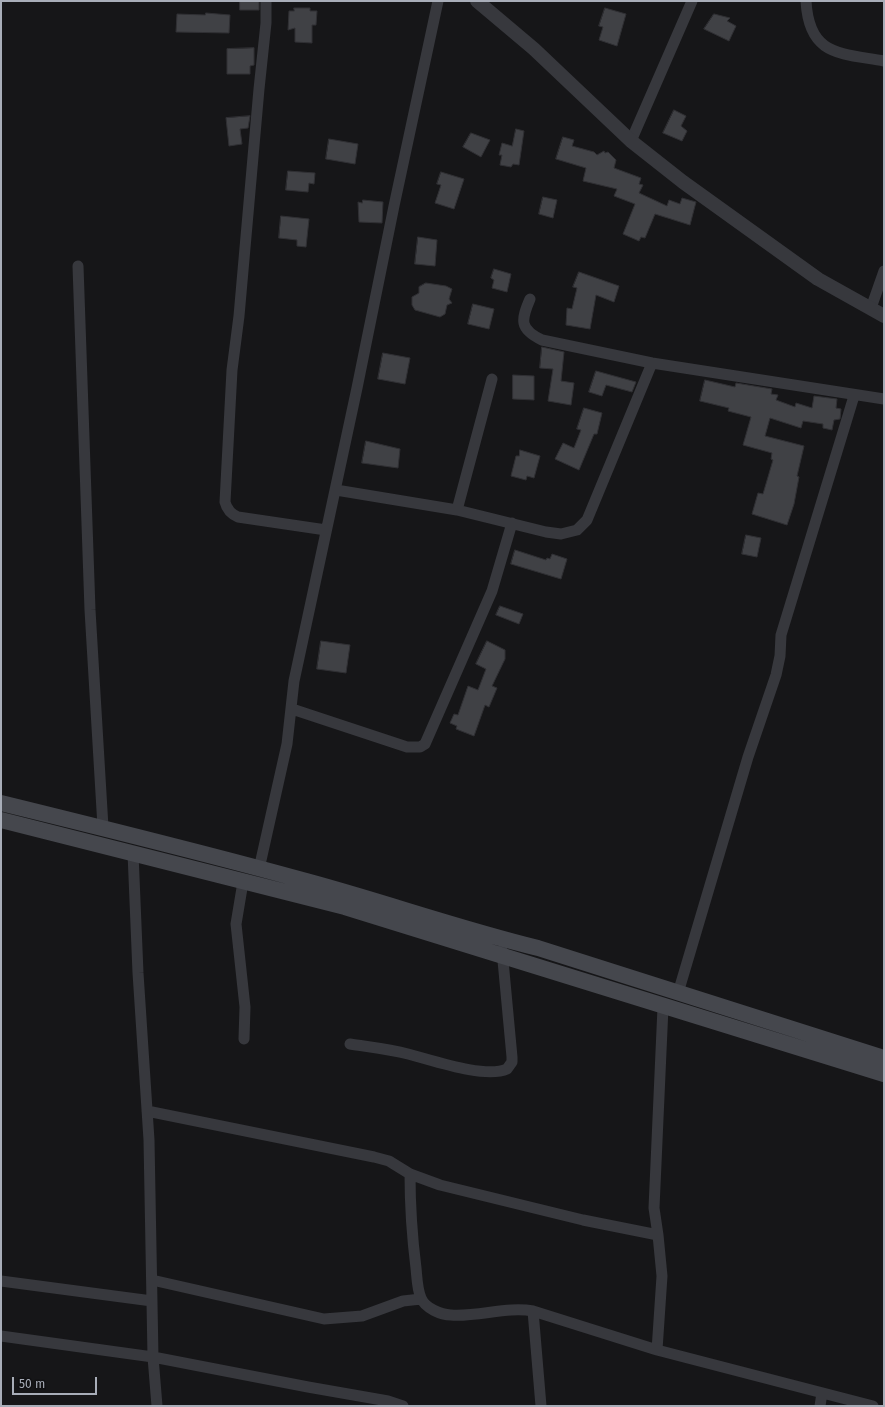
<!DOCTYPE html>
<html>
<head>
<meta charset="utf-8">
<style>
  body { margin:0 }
  #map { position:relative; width:885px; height:1407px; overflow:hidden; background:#161618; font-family:"Fira Sans",sans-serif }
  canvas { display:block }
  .frame { position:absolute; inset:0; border:2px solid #a8adb8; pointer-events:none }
  .scale { position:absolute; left:12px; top:1377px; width:85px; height:18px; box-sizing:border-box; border:2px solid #a8adb8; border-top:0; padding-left:5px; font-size:12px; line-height:14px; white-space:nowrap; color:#a8adb8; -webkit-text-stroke:3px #111113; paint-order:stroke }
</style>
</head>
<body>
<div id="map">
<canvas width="885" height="1407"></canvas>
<div class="frame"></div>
<div class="scale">50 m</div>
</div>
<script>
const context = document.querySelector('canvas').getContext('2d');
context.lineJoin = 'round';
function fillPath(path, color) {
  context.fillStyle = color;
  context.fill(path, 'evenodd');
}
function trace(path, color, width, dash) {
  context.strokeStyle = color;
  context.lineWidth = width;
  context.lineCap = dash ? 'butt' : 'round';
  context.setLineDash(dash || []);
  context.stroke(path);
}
const building = new Path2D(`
  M240,1H259V10H240Z
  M294,8H310V11H317L316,25H312V43L295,42V28L288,30L289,11H294Z
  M605,8L626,14L617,46L599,40L603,27L599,26Z
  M206,13L230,15L229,33L176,32L177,14L205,15Z
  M714,14L730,18L727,21L736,26L729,41L704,29Z
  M254,48V65L250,66V74H227V49Z
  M674,110L686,116L681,126L687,131L682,141L663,133Z
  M250,116L248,128L240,129L242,144L229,146L226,118Z
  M516,129L524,131L519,165L513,164L511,167L500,165L502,155H499L502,143L512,146Z
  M471,133L490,140L481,157L463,147Z
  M563,137L574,140L572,146L594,152L597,155L604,151L605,153L608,152L616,160L614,168L641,178L639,184L643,185L639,193L667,206L669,200L680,204L682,198L696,202L690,225L655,214L645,238L641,237L639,241L623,234L635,204L614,196L617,189L583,181L586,168L556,159Z
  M329,139L358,144L355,164L326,159Z
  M288,171L315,173L314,184L309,183L308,192L286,190Z
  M441,172L464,179L454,209L435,203L441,185L437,184Z
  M543,197L557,200L553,218L539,214Z
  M363,200L383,202L382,223L359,222L358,202L362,203Z
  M281,216L309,219L306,247L297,246V240L279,238Z
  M418,237L437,240L435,266L415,264Z
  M494,269L511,274L507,292L492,288L494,280L491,278Z
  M579,272L619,286L614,302L596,295L590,329L566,325L567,308L572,309L577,288L573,287Z
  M426,283L446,286L452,289L449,299L452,303L447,305L445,314L440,317L415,310L412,305V297L419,293V287Z
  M473,304L494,309L489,329L468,324Z
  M542,347L564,352L561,381L574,383L571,405L548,401L553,369L540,368Z
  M383,353L410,358L405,384L378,379Z
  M596,371L636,382L632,392L606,385L602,396L589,392Z
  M513,375L534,376V400L513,399Z
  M705,380L735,387L736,383L772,389L771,394L778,395L776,400L795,407L796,403L812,408L814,396L837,399L836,408L841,409L840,419L834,420L832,430L823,428V424L803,421L801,428L770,418L765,436L804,446L797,476L799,477L794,504L787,525L752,514L758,493L763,494L773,460L771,459L772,453L743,445L751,417L728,411L729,408L700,401Z
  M584,408L602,413L597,434H594L579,470L555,459L563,443L574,448L581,430L577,429Z
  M366,441L400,449L398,468L362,463Z
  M520,450L540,456L534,478L527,476L526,480L511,476L516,456H519Z
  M746,535L761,538L757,557L742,554Z
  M515,550L546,560L547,558L550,559L552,554L567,559L561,579L511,564Z
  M500,606L523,614L519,624L496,615Z
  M321,641L350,645L346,673L317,669Z
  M487,641L505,650V659L492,686L497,688L489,707L485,705L474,736L456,729L457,726L450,723L454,714L458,715L468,686L478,690L486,669L476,664Z`);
const minor = new Path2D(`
  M266,1V23L259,89L239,316L232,370L225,502C227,510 231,514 238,517L326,530
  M806,1C809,56 840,53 884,61
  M631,141L692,1
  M78,266L90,610L103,827
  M530,299C521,320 519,329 542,340L652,363L884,399
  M871,308L884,271
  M336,490L457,510L546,532L561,534L577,530L587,520L652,363
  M457,510L492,379
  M292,709L407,747H420L425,744L492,591L512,523
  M133,853L138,973L149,1140L153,1357L157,1406
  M259,869L287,744L294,681L357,388L394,206L438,1
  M243,882L236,924L245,1007L244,1039
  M678,993L748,757L776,675L780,656L781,635L854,396
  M350,1044C369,1047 389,1049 408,1054C432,1060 485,1079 507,1069L512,1062V1057L502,950
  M147,1111L374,1157L389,1161L410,1174L440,1185L583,1220L658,1235L662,1276L657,1350
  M410,1174C410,1206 412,1236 416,1268C417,1277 417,1289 421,1298C425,1308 441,1315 451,1315C478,1317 508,1306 533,1311L657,1350L873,1406
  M658,1235L654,1208L663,1007
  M152,1280L324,1319L362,1316L403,1301L421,1299
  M1,1281L152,1301
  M533,1311L541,1406
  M1,1336L153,1357L308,1387L388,1401L403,1406
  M820,1406L822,1393`);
const tertiary = new Path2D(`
  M477,1L534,49L631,141L683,182L818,279L884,316`);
const secondary = new Path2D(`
  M1,803C103,828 205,853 306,881C384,902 460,929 538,948L884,1058
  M1,820L345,907L884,1074`);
fillPath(building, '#404145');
trace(building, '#303034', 1);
trace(minor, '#37383d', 11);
trace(tertiary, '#37383d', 14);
trace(secondary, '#45474d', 16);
</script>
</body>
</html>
